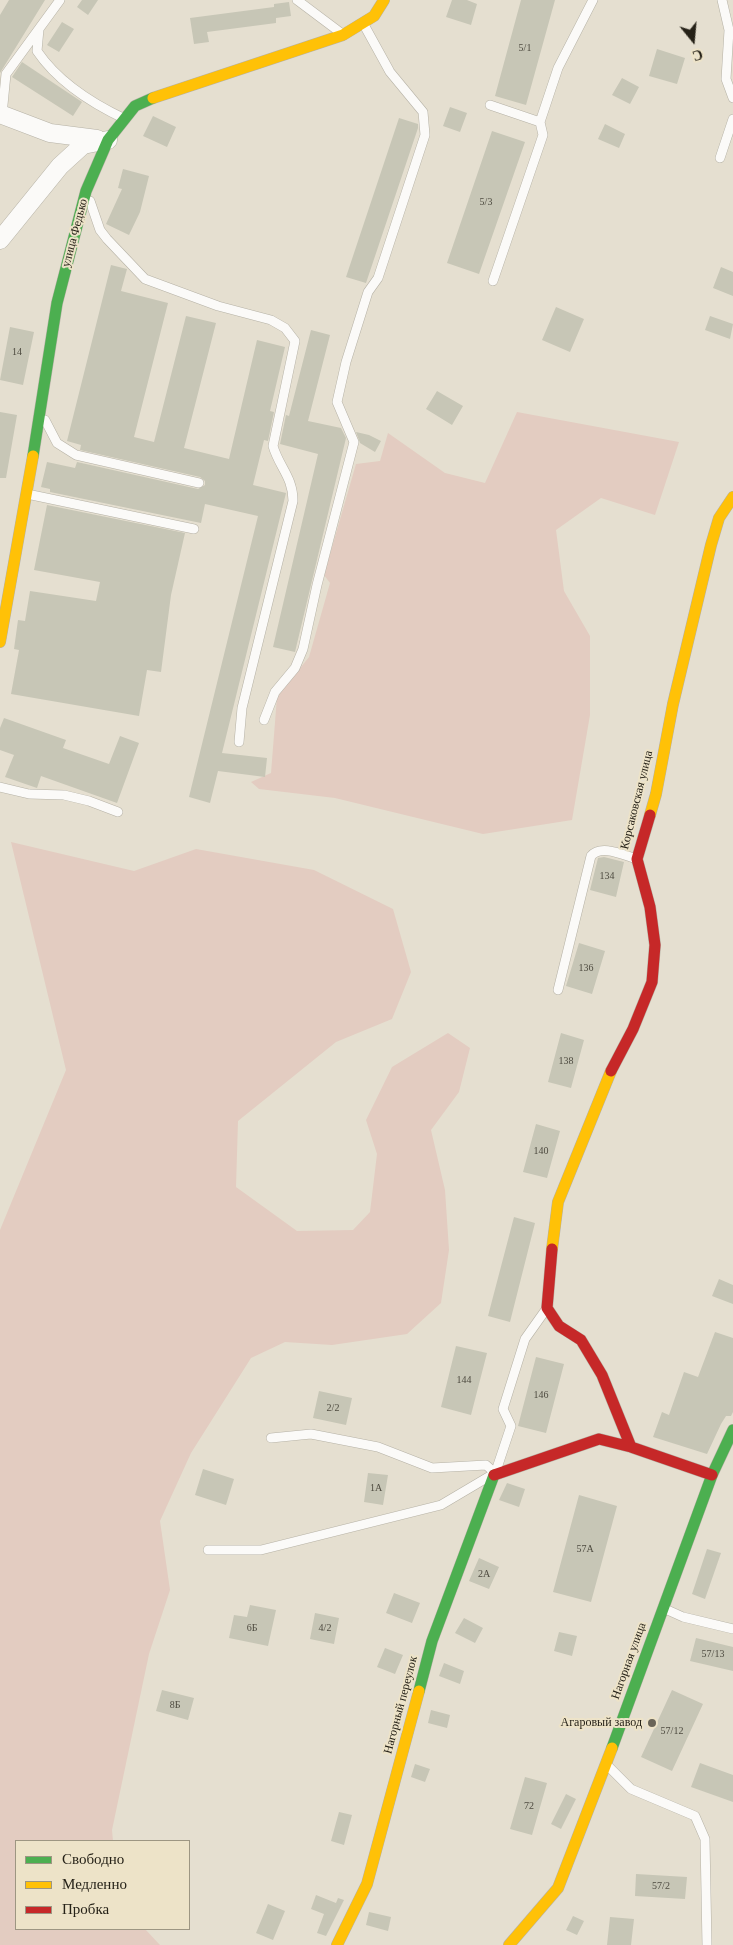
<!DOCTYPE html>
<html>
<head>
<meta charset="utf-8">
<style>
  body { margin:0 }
  #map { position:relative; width:733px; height:1945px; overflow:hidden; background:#e5dfd0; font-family:Georgia,serif }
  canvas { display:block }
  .legend { position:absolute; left:15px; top:1840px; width:175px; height:90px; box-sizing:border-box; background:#ede3c8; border:1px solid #9d9682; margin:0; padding:6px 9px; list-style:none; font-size:15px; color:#262218 }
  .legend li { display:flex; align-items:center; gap:10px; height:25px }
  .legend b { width:25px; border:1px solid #9d9682 }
  .north { position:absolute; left:668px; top:15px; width:50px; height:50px; -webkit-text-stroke:4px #ede3c8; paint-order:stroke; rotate:163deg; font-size:14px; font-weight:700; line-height:20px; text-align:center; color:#262218 }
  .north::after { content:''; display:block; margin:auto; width:18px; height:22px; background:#262218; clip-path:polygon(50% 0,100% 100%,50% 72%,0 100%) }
</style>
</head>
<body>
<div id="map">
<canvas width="733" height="1945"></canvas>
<ul class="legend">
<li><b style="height:6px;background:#4caf50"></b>Свободно</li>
<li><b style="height:6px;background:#ffc107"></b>Медленно</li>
<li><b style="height:6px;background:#c62828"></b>Пробка</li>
</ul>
<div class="north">С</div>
</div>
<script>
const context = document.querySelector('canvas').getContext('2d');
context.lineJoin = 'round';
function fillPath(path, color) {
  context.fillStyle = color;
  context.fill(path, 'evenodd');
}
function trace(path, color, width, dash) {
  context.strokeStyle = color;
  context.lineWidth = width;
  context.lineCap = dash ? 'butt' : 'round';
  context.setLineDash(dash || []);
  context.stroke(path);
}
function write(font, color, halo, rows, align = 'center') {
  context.font = font + ' Georgia,serif';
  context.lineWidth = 4;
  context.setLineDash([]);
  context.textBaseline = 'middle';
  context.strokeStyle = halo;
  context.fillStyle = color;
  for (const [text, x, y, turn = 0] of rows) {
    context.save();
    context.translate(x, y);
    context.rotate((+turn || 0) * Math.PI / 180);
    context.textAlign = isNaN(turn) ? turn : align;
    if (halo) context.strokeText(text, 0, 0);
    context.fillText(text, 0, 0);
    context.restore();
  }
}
const green = new Path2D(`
  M517,412L679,442L655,515L601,498L556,530L564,591L590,636V715L572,820L483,834L335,798L259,789L251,782L271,773L277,697L309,657L330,583L324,575L356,464L380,461L388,433L445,473L485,483Z
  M11,842L134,871L196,849L314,870L393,909L411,972L392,1019L336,1042L238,1121L236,1187L297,1231L353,1230L370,1212L377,1154L366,1120L392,1067L448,1033L470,1048L459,1092L431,1130L445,1190L449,1250L441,1303L407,1334L332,1345L285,1342L251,1358L191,1453L160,1521L170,1590L149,1654L112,1830L113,1841H16V1929H145L160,1945H0V1230L66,1070Z`);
const building = new Path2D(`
  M9,0H45L0,73V15Z
  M82,0H98L88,15L77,7Z
  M452,0H467L477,4L471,25L446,17Z
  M521,0H555L526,105L495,96Z
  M289,2L291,16L276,18V23L207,32L209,42L194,44L190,18L274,7V4Z
  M62,22L74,29L59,52L47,45Z
  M657,49L685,58L677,84L649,76Z
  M22,62L82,102L73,116L12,77Z
  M622,78L639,87L630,104L612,95Z
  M450,107L467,113L460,132L443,126Z
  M153,116L176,127L167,147L143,136Z
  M399,118L418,124V128L366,283L346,277Z
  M605,124L625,134L619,148L598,139Z
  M492,131L525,142L479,274L447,263Z
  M123,169L149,176L140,212L129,235L106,224L122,189L118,188Z
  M111,265L127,269L121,291L168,303L134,437L154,442L186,316L216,323L184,448L229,459L257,340L285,347L270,411L274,412L268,441L264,440L253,485L286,493L222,753L267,758L265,777L218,771L210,803L189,797L258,516L205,504L201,523L50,492V489L41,487L47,462L75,468L77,462L198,489L205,485V481L200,477L80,450L81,445L67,441Z
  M721,267L733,272V296L713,288Z
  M556,307L584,319L570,352L542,340Z
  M710,316L733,324L730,339L705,330Z
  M10,327L34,332L23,385L0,380Z
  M311,330L330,335L308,421L341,428L346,438L295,652L273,647L318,454L280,444L286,415L289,416Z
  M437,391L463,406L452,425L426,409Z
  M0,412L17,415L6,478H0Z
  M356,432L369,435L381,441L375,452L360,443Z
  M47,505L185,533L171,595L161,672L147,670L139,716L11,694L19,650L14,649L18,620L25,621L30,591L96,601L100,582L34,570Z
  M4,718L66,740L63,748L109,764L120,736L139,743L117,803L41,776L37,788L5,777L14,755L0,750V728Z
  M604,857L624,862L616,897L590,890L598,858Z
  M579,943L605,951L592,994L566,986Z
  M561,1033L584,1040L571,1088L548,1082Z
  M536,1124L560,1131L547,1178L523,1172Z
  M514,1217L535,1223L510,1322L488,1316Z
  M719,1279L733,1285V1304L712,1296Z
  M715,1332L733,1338V1412L731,1416H726L721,1424L707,1454L653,1437L662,1412L669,1415L684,1372L698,1377Z
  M456,1346L487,1353L471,1415L441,1407Z
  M536,1357L564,1364L546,1433L518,1426Z
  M319,1391L352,1398L346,1425L313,1418Z
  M203,1469L234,1479L226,1505L195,1495Z
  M368,1473L388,1475L383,1505L364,1502Z
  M507,1483L525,1489L519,1507L499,1500Z
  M579,1495L617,1506L591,1602L553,1592Z
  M707,1549L721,1553L705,1599L692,1594Z
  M479,1558L499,1567L489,1589L469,1581Z
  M394,1593L420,1603L412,1623L386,1613Z
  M250,1605L276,1610L268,1646L229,1638L234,1615L247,1617Z
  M315,1613L339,1618L334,1644L310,1639Z
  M464,1618L483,1628L475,1643L455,1633Z
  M559,1632L577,1636L572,1656L554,1651Z
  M696,1638L733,1647V1671L690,1661Z
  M385,1648L403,1655L395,1674L377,1667Z
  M444,1663L464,1671L460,1684L439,1676Z
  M162,1690L194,1698L188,1720L156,1711Z
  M672,1690L703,1704L672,1771L641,1757Z
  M431,1710L450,1715L447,1728L428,1723Z
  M700,1763L733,1775V1802L691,1787Z
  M415,1764L430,1769L425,1782L411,1777Z
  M525,1777L547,1783L532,1835L510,1829Z
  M566,1794L576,1799L561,1829L551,1824Z
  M339,1812L352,1815L344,1845L331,1841Z
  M636,1874L687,1877L685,1899L635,1896Z
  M316,1895L336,1903L338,1898L344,1900L326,1936L317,1933L324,1914L311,1909Z
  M268,1904L285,1911L273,1940L256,1933Z
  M369,1912L391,1917L388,1931L366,1925Z
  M573,1916L584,1921L577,1935L566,1930Z
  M610,1917L634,1919L631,1945H607Z`);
const lane = new Path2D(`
  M297,0L341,33
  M722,0L729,30L726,79L733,98
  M39,29L37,51C58,82 91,103 125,119
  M490,105L540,122L558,68L593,0
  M2,115L6,74L60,0
  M720,158L733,119
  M90,201L100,230L107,239L145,279L218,306L271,320L285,328L295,341L273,446C279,467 293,477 293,501L242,708L239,742
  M493,281L543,135L540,122
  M45,420L57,443L76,455L199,483
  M27,494L194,529
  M264,720L275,692L295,668L303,649L317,585L354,442L337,402L346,362L368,292L378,278L425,135L423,112L390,72L363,23
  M0,787L29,794L64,795L89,801L118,812
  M558,990L591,856C601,844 623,855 637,859
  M497,1468L511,1426L503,1409L525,1339L547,1308
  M208,1550H261L441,1505L495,1473L486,1465L432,1468L378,1447L311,1434L271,1438
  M663,1608L683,1617L733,1629
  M608,1766L631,1789L695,1816L705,1839L707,1945`);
const street = new Path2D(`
  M0,114L50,133L97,139
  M0,240L60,166L83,145L108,140`);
const fast = new Path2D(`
  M33,456L57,303L86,191L108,140L135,106L153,98
  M419,1691L432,1641L494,1475
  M612,1748L712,1475L733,1430`);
const slow = new Path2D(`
  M153,98L343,35L374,16L384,0
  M0,642L33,456
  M650,815L656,794L673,704L711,545L719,518L733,497
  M552,1249L558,1202L611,1071
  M337,1945L367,1884L419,1691
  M509,1945L558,1888L612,1748`);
const jam = new Path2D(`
  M611,1071L633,1029L652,982L655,945L650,907L637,859L650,815
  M552,1249L547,1308L559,1326L581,1340L602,1375L631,1447
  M494,1475L599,1439L631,1447L712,1475`);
const markers = [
  [652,1723,5,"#696458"]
];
const numberNames = [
  ["5/1",525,48],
  ["5/3",486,202],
  ["14",17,352],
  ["134",607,876],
  ["136",586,968],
  ["138",566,1061],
  ["140",541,1151],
  ["144",464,1380],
  ["146",541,1395],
  ["2/2",333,1408],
  ["1А",376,1488],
  ["57А",585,1549],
  ["2А",484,1574],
  ["6Б",252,1628],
  ["4/2",325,1628],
  ["57/13",713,1654],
  ["8Б",175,1705],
  ["57/12",672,1731],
  ["72",529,1806],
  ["57/2",661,1886]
];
const streetNames = [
  ["улица Федько",75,233,-75],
  ["Корсаковская улица",637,800,-76],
  ["Нагорная улица",629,1661,-70],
  ["Нагорный переулок",401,1705,-75]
];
const poiNames = [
  ["Агаровый завод",642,1723]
];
fillPath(green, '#e3ccc1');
fillPath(building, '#c7c6b6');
trace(lane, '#b5b1a5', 10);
trace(street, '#b5b1a5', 19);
trace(fast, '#b5b1a5', 12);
trace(slow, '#b5b1a5', 12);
trace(jam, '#b5b1a5', 12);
trace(lane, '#fbfaf8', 9);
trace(street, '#fbfaf8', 18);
trace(fast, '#4caf50', 11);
trace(slow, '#ffc107', 11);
trace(jam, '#c62828', 11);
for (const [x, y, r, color] of markers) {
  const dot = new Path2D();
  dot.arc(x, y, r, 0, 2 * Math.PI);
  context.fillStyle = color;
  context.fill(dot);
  trace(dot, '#ede3c8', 2);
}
write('10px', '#4e4b40', null, numberNames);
write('12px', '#262218', '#ede3c8', streetNames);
write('12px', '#262218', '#ede3c8', poiNames, 'right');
</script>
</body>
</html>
